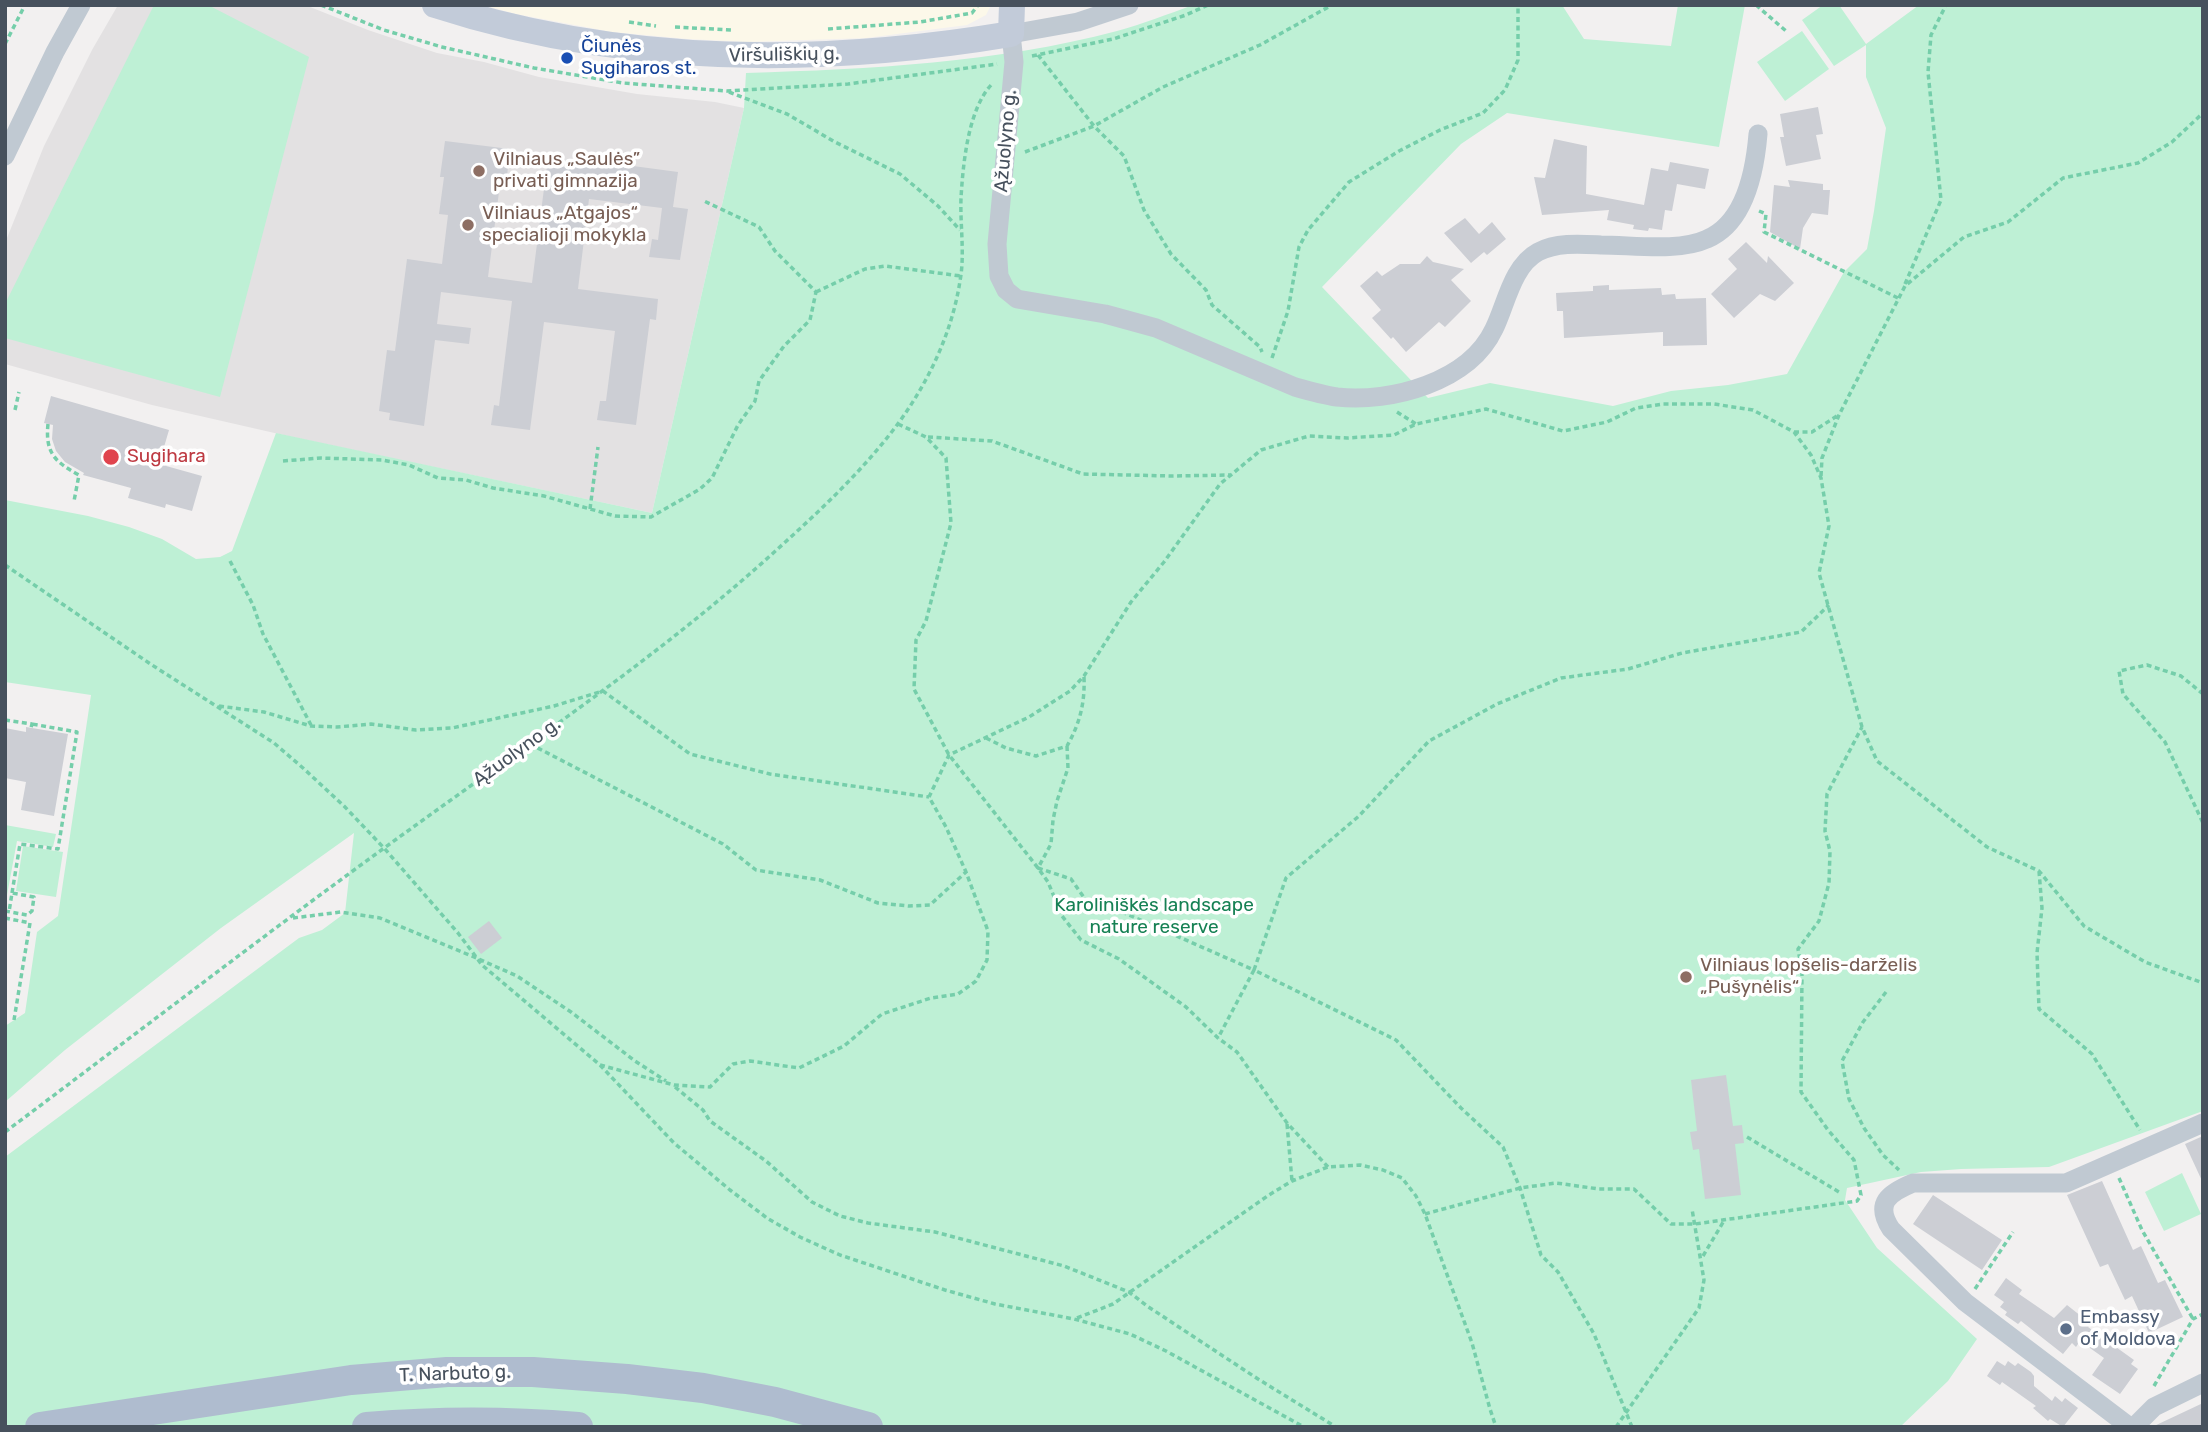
<!DOCTYPE html>
<html>
<head>
<meta charset="utf-8">
<style>
  body { margin:0 }
  #map { position:relative; width:2208px; height:1432px; overflow:hidden; background:#f2f0f0; font-family:Rubik,sans-serif }
  canvas { display:block }
  .frame { position:absolute; inset:0; border:7px solid #47515d; pointer-events:none }
</style>
</head>
<body>
<div id="map">
<canvas width="2208" height="1432"></canvas>
<div class="frame"></div>
</div>
<script>
const context = document.querySelector('canvas').getContext('2d');
context.lineJoin = 'round';
function fillPath(path, color) {
  context.fillStyle = color;
  context.fill(path, 'evenodd');
}
function trace(path, color, width, dash) {
  context.strokeStyle = color;
  context.lineWidth = width;
  context.lineCap = dash ? 'butt' : 'round';
  context.setLineDash(dash || []);
  context.stroke(path);
}
function write(font, color, halo, rows, align = 'center') {
  context.font = font + ' Rubik,sans-serif';
  context.lineWidth = 7;
  context.setLineDash([]);
  context.textBaseline = 'middle';
  context.strokeStyle = halo;
  context.fillStyle = color;
  for (const [text, x, y, turn = 0] of rows) {
    context.save();
    context.translate(x, y);
    context.rotate((+turn || 0) * Math.PI / 180);
    context.textAlign = isNaN(turn) ? turn : align;
    if (halo) context.strokeText(text, 0, 0);
    context.fillText(text, 0, 0);
    context.restore();
  }
}
const commercial = new Path2D(`
  M483,5H991L986,15L967,25L866,38L747,42L688,39L612,32L516,14Z`);
const education = new Path2D(`
  M118,5H305L368,30L437,53L484,62L539,77L637,94L715,102L744,108L652,513L292,437L152,405L5,364V243L44,146L92,50Z`);
const green = new Path2D(`
  M154,5H208L309,57L220,397L5,338V304Z
  M1193,5H1562L1584,39L1671,46L1678,5H1745L1719,147L1507,113L1461,144L1322,287L1428,398L1490,383L1613,406L1671,391L1728,385L1787,374L1844,272L1867,249L1874,211L1886,128L1866,77V45L1834,66L1802,20L1823,5H1839L1866,44L1919,5H2203V1111L2049,1167L1961,1169L1921,1172L1847,1188L1845,1200L1877,1248L1977,1339L1948,1381L1900,1427H5V1157L299,938L322,930L345,913L354,833L221,928L65,1050L5,1102V1026L25,1013L37,932L58,916L91,695L5,682V500L88,516L129,527L162,539L196,559L220,557L232,551L276,433L652,513L744,108L746,73C871,69 996,63 1117,31C1143,24 1168,14 1193,5Z
  M1802,31L1829,69L1785,101L1757,62Z
  M5,825L56,834L53,847L17,841L5,906Z
  M23,846L63,852L56,897L16,891Z
  M2182,1173L2201,1214L2164,1231L2145,1192Z`);
const building = new Path2D(`
  M1818,107L1823,134L1816,135L1821,159L1786,166L1780,137H1784L1780,114Z
  M1554,139L1587,146L1586,194L1644,205L1651,168L1668,171L1670,162L1709,169L1705,189L1677,184L1672,211L1665,210L1662,230L1649,228L1648,231L1633,229L1634,225L1607,220L1609,210L1542,215L1534,177L1545,178Z
  M445,141L510,149L506,185L500,184L488,277L532,283L547,165L572,168L573,158L678,172L673,207L688,209L680,260L649,257L652,239L658,240L662,208L589,199L578,289L658,299L656,320L650,319L636,425L597,420L600,401H606L615,331L544,322L530,430L491,425L494,405L499,406L512,301L441,292L437,324L471,328L469,344L435,340L424,426L389,420L390,413L379,411L387,350L395,351L407,259L442,264L448,215L439,214L444,177H440Z
  M1788,180L1823,184V190H1830L1828,215L1812,213L1803,228L1800,249L1770,232L1774,185L1790,187Z
  M1465,218L1479,234L1492,222L1506,239L1487,255L1484,252L1471,263L1444,233Z
  M1746,242L1767,263L1768,256L1794,283L1775,301L1760,294L1734,318L1711,294L1737,269L1728,259Z
  M1427,256L1433,262L1464,269L1451,280L1471,301L1445,327L1439,322L1406,352L1393,337L1391,339L1372,318L1381,310L1360,286L1377,271L1382,276L1400,264H1420Z
  M1609,285V290L1661,288L1662,295L1675,294L1676,299L1706,298L1707,345L1663,346V332L1564,338L1563,311H1557L1556,293L1593,291V286Z
  M51,396L169,430L159,464L202,476L192,511L166,504L165,508L128,498L131,488L83,475L84,473L65,462L56,451L52,439L53,425L44,423Z
  M26,727L68,734L54,816L21,810L26,782L5,778V728L26,732Z
  M489,921L502,938L481,954L468,937Z
  M1726,1075L1733,1126L1742,1125L1744,1143L1735,1144L1741,1195L1705,1199L1699,1149L1693,1150L1690,1132L1697,1131L1691,1080Z
  M2203,1136V1183L2185,1144Z
  M2102,1181L2133,1250L2141,1246L2158,1283L2165,1280L2183,1317L2149,1333L2132,1296L2125,1300L2108,1264L2100,1267L2067,1195Z
  M1933,1195L2002,1240L1982,1270L1913,1224Z
  M2006,1278L2022,1290L2019,1294L2054,1318L2067,1305L2091,1324L2088,1327L2134,1360L2131,1364L2138,1369L2120,1394L2092,1375L2104,1358L2080,1341L2076,1347L2072,1343L2063,1354L2021,1321L2018,1324L2005,1315L2007,1312L2000,1307L2004,1302L1994,1295Z
  M1997,1361L2005,1366L2008,1361L2015,1366L2018,1363L2031,1372L2034,1376V1386L2052,1401L2055,1396L2062,1402L2065,1398L2078,1408L2063,1427L2050,1419L2048,1421L2033,1408L2036,1406L2002,1382L2000,1385L1987,1376Z
  M2203,1403V1427H2152Z`);
const path = new Path2D(`
  M321,5L384,30L442,47L534,68L623,83L727,91L848,84L997,64
  M1756,5L1786,31
  M629,22L656,26
  M675,27L733,30
  M828,29L920,22L972,13L978,5
  M5,44L25,5
  M1038,55L1094,126L1124,156L1144,210L1171,254L1206,290L1212,305L1260,347L1262,352
  M1032,56L1113,39L1186,15L1208,5
  M729,92L787,114L835,142L900,174L938,206L960,230
  M1025,152L1094,126L1163,87L1260,45L1332,5
  M1759,211L1766,214L1764,232L1898,298
  M1905,284L1941,200L1928,72L1931,35L1946,5
  M816,292L865,269L885,266L961,276
  M1272,358L1288,311L1299,247L1308,230L1349,182L1399,151L1440,130L1483,113L1505,90L1518,60V5
  M15,410L19,392
  M1397,412L1416,424
  M48,424C45,453 55,462 79,475L74,501
  M898,424L926,437L946,458L951,523L926,621L916,640L914,689L949,755L1038,868L1048,882L1062,916L1081,940L1119,959L1186,1007L1218,1038L1237,1052L1287,1123L1328,1167
  M1794,432H1812L1837,416
  M928,437L992,441L1083,474L1171,476L1230,475
  M283,461L321,458L382,460L409,465L438,478L466,480L493,488L544,496L615,516L651,517L700,489L712,478L738,425L755,401L759,381L784,346L810,320L816,292L775,251L759,227L704,201
  M1821,476L1822,458L1839,415L1905,286L1964,237L2008,222L2063,178L2138,163L2172,142L2203,113
  M590,509L598,447
  M230,561L253,605L263,634L311,725
  M5,565L152,665L274,743L303,768L344,806L384,848L458,933L482,965L600,1065L674,1143L730,1190L767,1218L800,1237L840,1255L945,1290L995,1304L1074,1319L1130,1334L1166,1351L1304,1427
  M2203,694L2181,676L2147,665L2119,671L2123,694L2165,742L2203,823
  M219,706L264,712L311,726L337,727L371,724L416,730L452,728L554,706L603,691L690,754L770,774L929,797
  M5,720L32,724L31,728
  M986,738L1006,748L1036,756L1067,746C1080,723 1085,703 1084,677
  M530,744L723,844L756,870L820,880L878,903L909,906L930,905L966,872
  M1067,746L1068,768L1057,801L1053,820L1051,844L1038,868L1071,879L1092,909L1113,908L1254,970L1218,1038
  M2039,871L2042,908L2037,953L2039,1009L2092,1054L2140,1130
  M12,893L20,844L58,849L77,732L32,724
  M5,911L27,915L32,911L34,897L12,893L9,912
  M5,918L30,923L14,1020
  M293,918L341,912L380,918L474,957L517,976L571,1012L635,1061L666,1081
  M1886,992L1863,1022L1842,1061L1849,1099L1864,1128L1883,1155L1899,1170
  M600,1065L674,1085L710,1087L733,1064L750,1061L799,1068L844,1046L882,1014L931,998L958,994L976,981L987,960L988,931L966,872L946,827L929,797L949,755L1029,717L1070,691L1084,676L1131,602L1164,562L1220,484L1261,450L1309,436L1347,438L1394,435L1416,424L1486,409L1563,431L1607,422L1636,408L1663,404H1714L1753,410L1794,432L1811,455L1821,478L1829,526L1819,573L1862,727L1877,761L1987,847L2039,871L2084,926L2145,962L2203,983
  M675,1087L703,1110L710,1121L766,1161L812,1202L840,1216L868,1223L935,1232L1064,1266L1129,1292L1147,1306L1258,1379L1336,1427
  M1287,1124L1292,1181
  M5,1132C144,1028 282,921 423,820C545,732 671,647 782,545C823,508 864,469 897,425C928,383 952,333 960,281C965,254 960,226 961,198C963,164 968,109 992,84
  M1747,1137L1839,1192V1195
  M2119,1178L2142,1230L2193,1319
  M1425,1214L1520,1188L1556,1183L1599,1189H1634L1671,1224H1695L1857,1201L1861,1195L1854,1160L1828,1130L1801,1092L1802,972L1798,949L1819,921L1829,883L1830,851L1825,831L1827,794L1862,727
  M1703,1256L1725,1219
  M1975,1289L2013,1232
  M1077,1318L1113,1304L1269,1195L1292,1181L1328,1167L1360,1165L1383,1170L1402,1178L1416,1196L1425,1214L1472,1343L1490,1409L1496,1427
  M2154,1386L2193,1319L2203,1314
  M1616,1427L1699,1308L1704,1280L1692,1209
  M1632,1427L1594,1334L1558,1272L1541,1255L1520,1188L1503,1147L1461,1108L1396,1040L1254,970L1286,878L1359,816L1429,741L1497,704L1561,678L1628,669L1682,653L1801,632L1829,605`);
const minor = new Path2D(`
  M1129,5L1078,22L1011,34L1014,62L997,244L999,276L1006,290L1017,299L1105,314L1156,328L1295,387C1309,391 1323,395 1337,397C1391,403 1469,382 1494,329C1506,305 1512,266 1538,252C1557,242 1581,244 1601,245C1633,245 1679,252 1707,239C1745,223 1755,170 1758,134
  M5,156L55,52L81,5
  M2130,1427L1965,1302L1891,1229C1874,1203 1889,1193 1913,1183H2066L2203,1123
  M2134,1427L2154,1407L2203,1383`);
const secondary = new Path2D(`
  M435,5C622,66 819,66 1011,34L1012,5`);
const primary = new Path2D(`
  M40,1427L351,1380L447,1372H533L627,1379L703,1388L775,1402L868,1427
  M367,1427C437,1421 508,1421 578,1427`);
const markers = [
  [567,58,7,"#1a4fb4"],
  [479,171,7,"#8d6e63"],
  [468,225,7,"#8d6e63"],
  [111,457,9,"#e0444e"],
  [1686,977,7,"#8d6e63"],
  [2066,1329,7,"#5c6f8a"]
];
const transitNames = [
  ["Čiunės",581,47],
  ["Sugiharos st.",581,69]
];
const streetNames = [
  ["Viršuliškių g.",784,55,-1],
  ["Ąžuolyno g.",1006,141,-85],
  ["Ąžuolyno g.",517,752,-36],
  ["T. Narbuto g.",455,1374,-2]
];
const educationNames = [
  ["Vilniaus „Saulės”",493,160],
  ["privati gimnazija",493,182],
  ["Vilniaus „Atgajos“",482,214],
  ["specialioji mokykla",482,236],
  ["Vilniaus lopšelis-darželis",1700,966],
  ["„Pušynėlis“",1700,988]
];
const healthNames = [
  ["Sugihara",127,457]
];
const parkNames = [
  ["Karoliniškės landscape",1154,906],
  ["nature reserve",1154,928]
];
const serviceNames = [
  ["Embassy",2080,1318],
  ["of Moldova",2080,1340]
];
fillPath(commercial, '#fcf8e9');
fillPath(education, '#e3e1e2');
fillPath(green, '#bef0d5');
fillPath(building, '#ccced4');
trace(path, '#75ceaa', 3.5, [5, 3.5]);
trace(minor, '#c0c9d2', 19);
trace(secondary, '#c2cbd9', 26);
trace(primary, '#afbccf', 30);
for (const [x, y, r, color] of markers) {
  const dot = new Path2D();
  dot.arc(x, y, r, 0, 2 * Math.PI);
  context.fillStyle = color;
  context.fill(dot);
  trace(dot, '#fff', 2.5);
}
write('19px', '#164399', '#fff', transitNames, 'left');
write('19px', '#47515d', '#fff', streetNames);
write('19px', '#785e54', '#fff', educationNames, 'left');
write('19px', '#be3a42', '#fff', healthNames, 'left');
write('19px', '#168154', '#fff', parkNames);
write('19px', '#4e5e75', '#fff', serviceNames, 'left');
</script>
</body>
</html>
